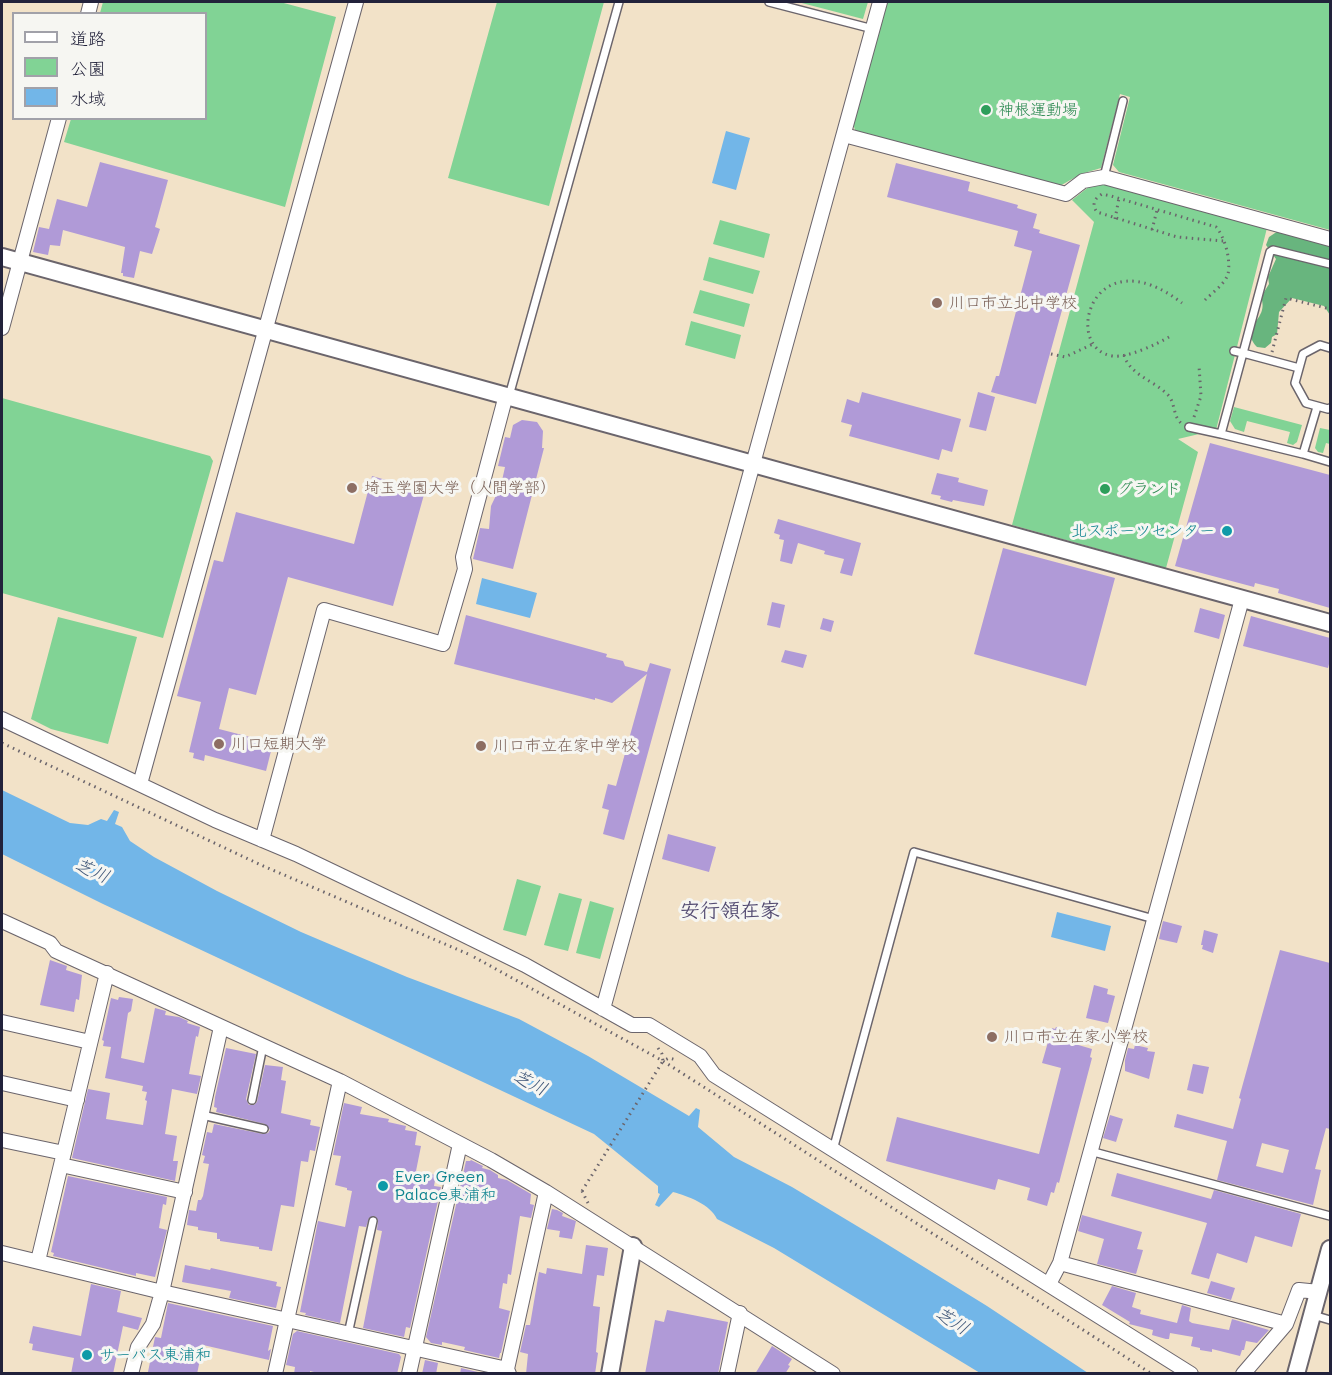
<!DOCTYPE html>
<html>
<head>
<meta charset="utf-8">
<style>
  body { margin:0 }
  #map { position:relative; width:1332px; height:1375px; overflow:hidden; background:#f2e2c8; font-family:Mali,"Klee One",sans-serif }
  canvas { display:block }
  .frame { position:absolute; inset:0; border:3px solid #22223b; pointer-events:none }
  .legend { position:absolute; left:12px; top:12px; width:195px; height:108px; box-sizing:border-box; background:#f6f6f2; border:2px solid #a1a1a9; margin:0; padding:8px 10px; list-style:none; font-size:18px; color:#22223b }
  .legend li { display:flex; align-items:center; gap:12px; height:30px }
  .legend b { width:30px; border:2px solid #a1a1a9 }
</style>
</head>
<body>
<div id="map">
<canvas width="1332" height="1375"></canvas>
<div class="frame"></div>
<ul class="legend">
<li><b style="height:8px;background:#fff"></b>道路</li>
<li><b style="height:16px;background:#81d395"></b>公園</li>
<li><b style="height:16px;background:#72b6e8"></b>水域</li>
</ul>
</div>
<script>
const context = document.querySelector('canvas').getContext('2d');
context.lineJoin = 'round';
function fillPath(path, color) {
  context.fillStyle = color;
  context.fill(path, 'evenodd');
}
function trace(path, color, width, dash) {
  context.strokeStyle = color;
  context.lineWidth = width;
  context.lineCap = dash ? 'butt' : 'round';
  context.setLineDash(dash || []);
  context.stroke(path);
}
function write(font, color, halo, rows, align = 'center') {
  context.font = font + ' Mali,"Klee One",sans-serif';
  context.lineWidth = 6;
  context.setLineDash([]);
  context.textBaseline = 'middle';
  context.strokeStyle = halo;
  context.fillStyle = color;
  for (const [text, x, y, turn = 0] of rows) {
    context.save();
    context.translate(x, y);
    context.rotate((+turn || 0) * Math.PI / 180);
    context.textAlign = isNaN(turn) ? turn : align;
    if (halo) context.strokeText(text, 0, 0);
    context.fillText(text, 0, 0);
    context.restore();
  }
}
const green = new Path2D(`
  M103,2H280L336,17L285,207L64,142L71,119L206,118V14L100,13Z
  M497,2H604L549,206L448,178Z
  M798,2H868L863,19Z
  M886,2H1330V230L1119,172L1113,165L1130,97L1120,94L1101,168L1081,174L1058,187L857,137L853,123Z
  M1095,182L1267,228L1216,430L1178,439L1198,452L1166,568L1012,525L1094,222L1072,200Z
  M720,220L770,234L764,258L713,244Z
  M709,257L760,271L753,294L703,280Z
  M700,290L750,304L744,327L693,313Z
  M691,321L741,335L735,359L685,345Z
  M2,398L210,456L213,461L163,638L2,593Z
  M1234,407L1302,425L1297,442L1293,445L1287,443L1290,432L1247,421L1244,432L1235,429L1230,421Z
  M1320,428L1330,430V444L1326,443L1323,453L1318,452L1315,448Z
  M58,617L137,637L108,744L51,729L31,719Z
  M517,879L541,886L526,936L503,930Z
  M559,893L582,899L568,951L544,945Z
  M590,901L614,908L600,959L576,953Z`);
const forest = new Path2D(`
  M1278,231L1330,244V315L1324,306L1292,298L1279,312L1277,334L1272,337L1271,343L1265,348L1257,347C1237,324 1270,322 1261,297L1269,284L1268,277L1276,259L1266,245L1269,237Z`);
const water = new Path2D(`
  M726,131L750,138L736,190L712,183Z
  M482,578L537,593L530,618L476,604Z
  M2,790L70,823L88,825L101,819L107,821L114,810L119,812L115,824L122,827L130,841L154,857L217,891L301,932L407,977L519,1019L588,1056L689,1116L696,1108L700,1110L698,1127L734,1157L792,1187L877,1238L987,1306L1088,1373H980L774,1248L717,1219C711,1205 688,1196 673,1192L659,1207L655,1205L660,1194L658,1193V1186L594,1134L103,904L2,854Z
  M1057,912L1111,926L1105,951L1051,937Z`);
const building = new Path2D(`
  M100,162L168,180L155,227L160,229L152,254L140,251L134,278L123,276V273H121L125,247L63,230L60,246L50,245L48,255L33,252L39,227L49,229L57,199L87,207Z
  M896,163L970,182L968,191L1018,205L1017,208L1037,214L1033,228L1040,230L1039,233L1080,245L1036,404L991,392L996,376H999L1032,251L1014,246L1018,231L887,197Z
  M862,392L961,419L952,452L942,449L939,460L849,436L852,425L841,422L847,399L859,403Z
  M978,392L995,397L986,431L969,427Z
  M522,420L537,422L543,431L542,448H544L513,569L473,559L480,528L489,529L491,506L501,485L505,467L498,466L505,437L510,438L513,425Z
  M1210,443L1330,475V608L1278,593L1279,589L1255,583L1254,587L1175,566Z
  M937,473L959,478L958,482L988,490L984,506L953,500L952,502L940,499L941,496L931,494Z
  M372,476L425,491L393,606L288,577L256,695L229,688L219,729L273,743L266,771L205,755L204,761L193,758L194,753L189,752L201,702L177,696L214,560L223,562L236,512L354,544Z
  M778,519L861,543L852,576L840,573L844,559L824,554L825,551L798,543L792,564L780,561L784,540L779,539L780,535L774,533Z
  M1003,548L1115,578L1086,686L974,654Z
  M772,602L785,605L780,628L767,625Z
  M1200,608L1225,615L1219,639L1194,632Z
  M466,615L607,654L606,657L623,661L625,666L647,672L650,663L671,669L624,840L603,834L609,810L602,808L608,784L616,786L647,674L612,703L595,698V700L454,664Z
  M1251,616L1330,638V660L1328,668L1243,646Z
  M823,618L834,621L831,632L820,629Z
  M785,650L807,655L803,668L781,662Z
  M668,834L716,847L709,872L662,859Z
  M1163,921L1182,926L1177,943L1159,939Z
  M1204,930L1218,934L1213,953L1202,949L1203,945H1201Z
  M1280,950L1330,963V1129L1326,1128L1315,1169L1321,1170L1313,1205L1217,1180L1227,1141L1174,1127L1177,1114L1233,1129L1241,1099L1239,1098ZM1262,1143L1289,1150L1283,1173L1256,1166Z
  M50,960L67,966L66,970L82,975L79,1000L76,999L74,1012L40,1005Z
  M1094,985L1108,989L1107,994L1115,996L1108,1023L1086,1018Z
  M119,997L133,999L131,1011L128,1013L121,1058L144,1063L155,1008L166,1011L165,1015L179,1017L188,1021L187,1023L200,1027L198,1037L196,1036L189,1074L201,1076L197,1094L172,1089L165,1134L177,1136L173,1161H178L175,1181L72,1158L88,1089L110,1093L106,1119L143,1125L147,1101L145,1100L147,1092L142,1091L143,1086L105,1078L111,1047L103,1046L104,1041L102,1040L111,998L118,1000Z
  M1056,1027L1069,1031L1066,1040L1075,1042V1044L1092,1049L1090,1057L1092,1058L1059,1183L1057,1182L1054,1193L1051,1192L1047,1206L1027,1200L1030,1188L998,1179L995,1190L886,1161L897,1117L1039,1154L1061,1068L1042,1063L1052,1028L1055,1029Z
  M1135,1045L1148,1048L1147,1051L1155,1052L1149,1079L1125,1071V1060L1128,1048L1134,1049Z
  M226,1048L256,1054L246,1099L249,1105H254L257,1102L265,1065L283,1067L281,1080L286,1081L281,1113L311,1120L310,1125L320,1127L315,1151L310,1150L308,1162L301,1161L294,1207L281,1205L272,1251L259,1249V1247L220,1241V1239H217V1233L198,1230V1227L187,1225L189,1210L196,1211L198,1200H201L203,1196L209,1164L203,1163L205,1156L202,1155L207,1132L212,1133L214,1124L263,1134L268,1133L270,1130L265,1124L216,1112L217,1108L214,1107L215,1097Z
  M1193,1064L1209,1067L1203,1094L1187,1090Z
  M344,1103L362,1107L360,1114L389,1119L388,1122L406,1126L405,1130L417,1132L415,1145L421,1146L416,1171L436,1175L434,1186L441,1187L410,1328L406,1327L404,1337L363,1328L382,1231L377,1230L378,1220L375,1216L369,1218L366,1227L359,1226L340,1323L305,1315L306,1313L300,1312L318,1221L345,1227L352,1191L347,1190V1188L335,1185L341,1156L333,1155Z
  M1110,1115L1123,1119L1116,1142L1103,1138Z
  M471,1160L483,1166L482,1168L490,1170L498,1175V1178L507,1180L531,1194L530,1204L534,1205L531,1218L520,1216L511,1275L508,1274L507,1284L503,1283L499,1308L510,1311L501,1353H500L499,1358L464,1350L465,1347L442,1342V1345L431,1343L426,1337L466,1161H470Z
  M1117,1173L1211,1199L1214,1190L1301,1214L1292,1247L1255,1236L1247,1263L1217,1253L1209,1279L1191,1274L1207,1223L1111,1196Z
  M68,1176L167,1197L166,1205L163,1204L159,1228L167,1230L155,1277L136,1273V1276L53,1256L54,1253L51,1252Z
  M552,1209L557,1210L563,1213L562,1216L576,1221L572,1239L559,1237L560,1231L547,1229Z
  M1082,1215L1142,1232L1137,1249L1143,1250L1136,1274L1097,1264L1104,1239L1078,1231Z
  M586,1245L608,1248L604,1276L597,1275L593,1306L600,1307L596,1352L598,1353L595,1374H526L528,1354L520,1352L526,1325H530L539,1272L546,1274L547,1268L582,1274Z
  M185,1265L210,1270L211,1268L277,1282L276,1286L281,1287L276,1308L229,1298L231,1291L182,1282Z
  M1211,1281L1235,1288L1231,1300L1207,1293Z
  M91,1284L121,1291L117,1312L142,1318L138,1330L123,1326L113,1374H71L74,1358L32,1350L33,1344L29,1343L33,1326L81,1336Z
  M1112,1286L1136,1293L1132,1307L1141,1310L1140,1314L1177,1323L1182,1305L1191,1308L1189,1321L1192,1323L1229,1330L1232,1319L1269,1330L1257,1343L1246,1341L1244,1350H1242L1240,1356L1212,1349V1352L1200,1350V1348L1191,1346L1193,1337L1170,1333L1169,1339H1166L1152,1335L1153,1330L1129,1324L1130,1322L1102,1305Z
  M168,1303L273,1326L268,1351L271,1349L269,1360L203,1345L197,1374L148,1372L155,1337L161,1338Z
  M667,1310L728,1322L718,1374H645L655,1320L664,1322Z
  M297,1331L399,1354L401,1357L397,1374H322L310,1371V1374H294L295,1367L286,1365L293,1334Z
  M772,1346L792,1359L788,1365L790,1366L785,1374H755Z
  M425,1360L438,1363L436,1374H422Z
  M461,1368L486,1374H460Z`);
const path = new Path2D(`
  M1115,219L1119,198
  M1152,230L1157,210
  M1205,300C1212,293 1225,284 1228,274C1231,260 1225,237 1216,227L1111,196L1102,194C1095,198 1091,204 1097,212L1177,237L1224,241
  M1169,337C1157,344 1128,358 1113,356C1061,349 1092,234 1182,303
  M1272,352L1286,298L1330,309
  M1051,354L1065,357L1093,344
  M1124,355C1130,375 1153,380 1167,394C1176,402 1172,416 1182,424
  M1194,417L1201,396L1199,366
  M2,743L261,865L468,954
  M474,957L663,1061L1152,1374
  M658,1048L662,1054L663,1061L669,1058L677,1060
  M582,1191L663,1061
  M582,1191L588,1203`);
const service = new Path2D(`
  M769,2L873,29
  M1104,177L1123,101
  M1330,348L1320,345L1303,354L1295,383L1306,403L1328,409L1330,408
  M1234,351L1243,353L1270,252L1273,250L1330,264
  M1299,368L1243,353L1221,434L1303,454L1317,407
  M509,396L619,2
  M1189,427L1221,434
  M1303,454L1330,462
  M252,1100L263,1046
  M202,1115L264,1129
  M833,1150L914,852L1154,919
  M1090,1151L1330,1216
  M1313,1315L1330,1320
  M348,1334L373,1221`);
const minor = new Path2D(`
  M88,14L91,2
  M844,135L1066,194L1083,181L1104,177L1330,239
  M2,328L59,118
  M2,719L215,820L296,854L411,909L525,965L632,1025H649L700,1056L714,1075L1191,1374
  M140,784L356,2
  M262,840L324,610L443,644L465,569L463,557L506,395
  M2,921L50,943L56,951L340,1081L491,1160L546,1192L833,1374
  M603,1009L880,2
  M2,1022L90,1042
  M2,1083L77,1100
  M2,1140L64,1153
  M61,1165L185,1192
  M2,1253L162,1292L507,1369
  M38,1261L107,973
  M1060,1263L1286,1324
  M1049,1284L1060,1263L1242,599
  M131,1374L138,1347L153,1324L162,1292L221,1027
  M275,1374L340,1081
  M409,1374L460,1144
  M509,1374L507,1369L546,1192
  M727,1374L740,1313
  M1243,1374L1286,1324L1299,1290L1319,1292`);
const tertiary = new Path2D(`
  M2,257L1330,623
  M610,1374L633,1246
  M1296,1374L1330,1249`);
const markers = [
  [986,110,6,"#2e9e5b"],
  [937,303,6,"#8d6e63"],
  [352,488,6,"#8d6e63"],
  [1105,489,6,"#2e9e5b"],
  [1227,531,6,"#0f9aa8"],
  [219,744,6,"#8d6e63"],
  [481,746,6,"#8d6e63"],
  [992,1037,6,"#8d6e63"],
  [383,1186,6,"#0f9aa8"],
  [87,1355,6,"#0f9aa8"]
];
const leisureNames = [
  ["神根運動場",998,110],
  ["グランド",1117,489]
];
const educationNames = [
  ["川口市立北中学校",949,303],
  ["埼玉学園大学（人間学部）",364,488],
  ["川口短期大学",231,744],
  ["川口市立在家中学校",493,746],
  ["川口市立在家小学校",1004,1037]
];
const cultureNames = [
  ["北スポーツセンター",1215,531,"right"],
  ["Ever Green",395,1177],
  ["Palace東浦和",395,1195],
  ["サーパス東浦和",99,1355]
];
const waterNames = [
  ["芝川",92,871,24],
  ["芝川",530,1083,26],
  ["芝川",952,1321,32]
];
const quarterNames = [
  ["安行領在家",730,911]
];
fillPath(green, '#81d395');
fillPath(forest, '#68b57e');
fillPath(water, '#72b6e8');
fillPath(building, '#b09ad7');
trace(service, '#6b656c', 10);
trace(minor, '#6b656c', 16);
trace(tertiary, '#6b656c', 20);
trace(path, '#6b656c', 3, [1.5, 4.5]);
trace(service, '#fff', 7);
trace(minor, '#fff', 14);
trace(tertiary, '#fff', 16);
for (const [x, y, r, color] of markers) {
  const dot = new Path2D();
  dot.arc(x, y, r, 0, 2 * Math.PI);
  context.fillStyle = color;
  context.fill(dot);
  trace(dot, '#f6f6f2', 2);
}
write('16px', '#27864d', '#f6f6f2', leisureNames, 'left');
write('16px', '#785e54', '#f6f6f2', educationNames, 'left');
write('16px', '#0d838f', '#f6f6f2', cultureNames, 'left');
write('italic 18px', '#3e5678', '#f6f6f2', waterNames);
write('bold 20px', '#544c72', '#f6f6f2', quarterNames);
</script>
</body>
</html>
